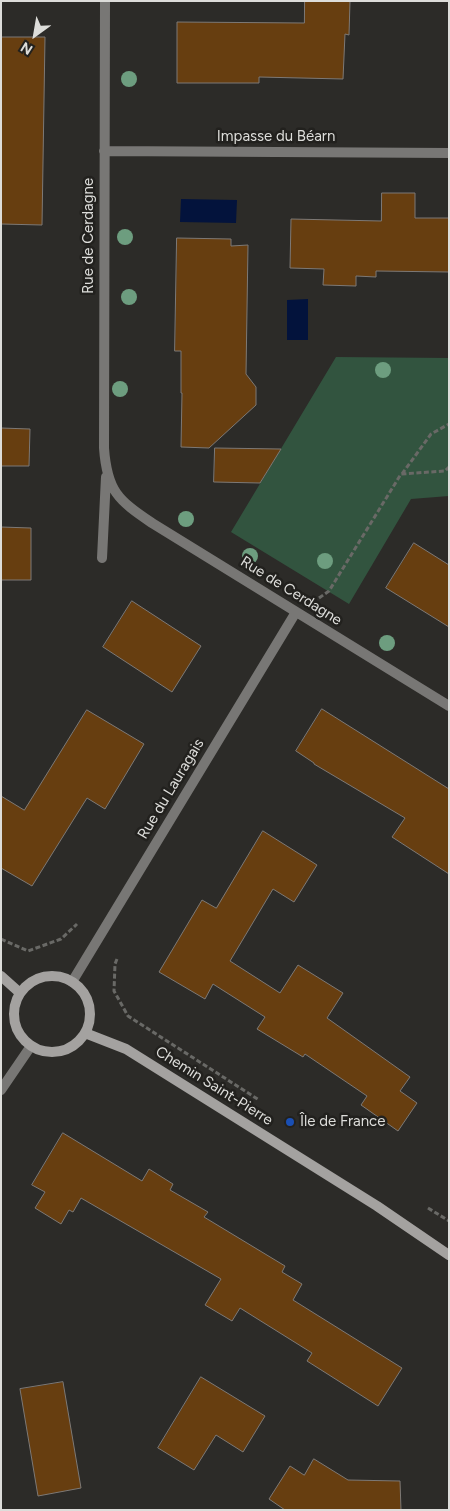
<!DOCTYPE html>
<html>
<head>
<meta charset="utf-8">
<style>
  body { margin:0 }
  #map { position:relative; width:450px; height:1511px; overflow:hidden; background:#2c2b28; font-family:Figtree,sans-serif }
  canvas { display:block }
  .frame { position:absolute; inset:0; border:2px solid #ddddda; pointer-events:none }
  .north { position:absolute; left:10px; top:10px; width:50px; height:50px; -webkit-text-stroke:4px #22211e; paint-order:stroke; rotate:212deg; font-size:14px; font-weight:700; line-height:20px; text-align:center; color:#ddddda }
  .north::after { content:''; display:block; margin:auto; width:18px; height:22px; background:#ddddda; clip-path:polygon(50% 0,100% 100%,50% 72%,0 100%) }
</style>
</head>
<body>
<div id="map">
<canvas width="450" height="1511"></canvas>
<div class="frame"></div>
<div class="north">N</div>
</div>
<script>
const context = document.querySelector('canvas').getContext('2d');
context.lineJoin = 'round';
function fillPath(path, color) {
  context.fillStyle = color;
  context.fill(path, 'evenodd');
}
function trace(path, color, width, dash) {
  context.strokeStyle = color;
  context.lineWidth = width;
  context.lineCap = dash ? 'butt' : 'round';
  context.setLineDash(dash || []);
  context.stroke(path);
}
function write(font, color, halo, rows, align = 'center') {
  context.font = font + ' Figtree,sans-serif';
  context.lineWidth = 5;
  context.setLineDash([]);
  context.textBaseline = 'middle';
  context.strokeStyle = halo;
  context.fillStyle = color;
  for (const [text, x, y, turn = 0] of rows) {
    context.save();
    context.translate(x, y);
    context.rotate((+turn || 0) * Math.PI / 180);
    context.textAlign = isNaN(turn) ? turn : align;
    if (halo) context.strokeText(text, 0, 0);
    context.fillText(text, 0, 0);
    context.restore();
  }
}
const green = new Path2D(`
  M336,357L449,358V496L411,499L349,604L231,532Z`);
const water = new Path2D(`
  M181,199L237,200L236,223L180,222Z
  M308,299V340H287V300Z`);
const building = new Path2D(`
  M305,1H350L349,35L345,34L343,79L259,77V83H177V22L304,23Z
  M1,37H45L42,225L1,224Z
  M382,193H415V218H449V272L376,271V277L356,276V286L323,285L324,269L290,268L291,219L381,221Z
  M177,238L231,239V246L248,245L246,374L256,387V405L209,448L181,447L182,393H181V351H175Z
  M1,428L30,429L29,466H1Z
  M215,448L281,449L260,483L214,482Z
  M1,527L31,528V580H1Z
  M414,543L449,565V627L386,588Z
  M132,601L201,646L172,692L103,647Z
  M322,709L449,789V874L392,837L405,818L314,764V763L296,751Z
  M87,710L144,744L105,809L87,798L32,886L1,868V796L24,810Z
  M263,831L317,865L294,902L273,889L230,961L280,993L298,965L343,993L327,1018L410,1077L400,1091L417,1103L398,1131L361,1105L367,1096L305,1054L303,1057L257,1029L265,1017L213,984L205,999L159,972L202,900L216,908Z
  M63,1133L142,1181L149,1169L173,1184L170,1190L208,1212L204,1217L285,1266L282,1272L302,1284L293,1300L402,1368L378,1406L307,1361L312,1353L240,1308L232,1321L205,1305L221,1279L81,1198L73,1212L69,1210L61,1224L35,1208L45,1192L32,1185Z
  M201,1377L265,1416L243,1452L216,1435L194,1470L158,1448Z
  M63,1382L81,1488L38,1496L20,1389Z
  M314,1459L348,1480L400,1481L401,1510H285L269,1499L290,1466L304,1475Z`);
const path = new Path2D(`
  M402,474L431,434L449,424
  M319,598L329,591L401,474L445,471L449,467
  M1,939L28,951L61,939L77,924
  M117,959L115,964L114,991L128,1016L259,1100
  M428,1208L449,1221`);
const street = new Path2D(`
  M105,1L104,448C107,491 118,500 152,523L449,706
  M104,151L449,153
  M102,558L106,477
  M72,982L296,612
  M1,1090L31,1046`);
const secondary = new Path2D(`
  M1,976L20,993
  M14 1014a38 38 0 1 1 76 0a38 38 0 1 1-76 0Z
  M85,1033L126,1049L377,1206L449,1255`);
const trees = [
  [129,79],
  [125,237],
  [129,297],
  [383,370],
  [120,389],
  [186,519],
  [250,556],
  [325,561],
  [387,643]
];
const markers = [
  [290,1122,5,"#1a4fb4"]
];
const streetNames = [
  ["Impasse du Béarn",276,137],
  ["Rue de Cerdagne",89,236,-90],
  ["Rue de Cerdagne",291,591,32],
  ["Rue du Lauragais",171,789,-59],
  ["Chemin Saint-Pierre",214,1086,32]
];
const poiNames = [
  ["Île de France",300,1122]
];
fillPath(green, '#32543f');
fillPath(water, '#03133c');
fillPath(building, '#673e10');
trace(building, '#7d7976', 1);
trace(path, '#696966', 3, [5, 2.5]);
trace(street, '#787775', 10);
trace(secondary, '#a4a2a0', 10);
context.fillStyle = '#6d9d7f';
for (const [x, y] of trees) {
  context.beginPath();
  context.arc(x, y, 8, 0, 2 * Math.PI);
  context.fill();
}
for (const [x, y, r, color] of markers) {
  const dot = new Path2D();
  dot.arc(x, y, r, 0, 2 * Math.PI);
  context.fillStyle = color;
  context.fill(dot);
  trace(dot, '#22211e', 2);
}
write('15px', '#ddddda', '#22211e', streetNames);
write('15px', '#ddddda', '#22211e', poiNames, 'left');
</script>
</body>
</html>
